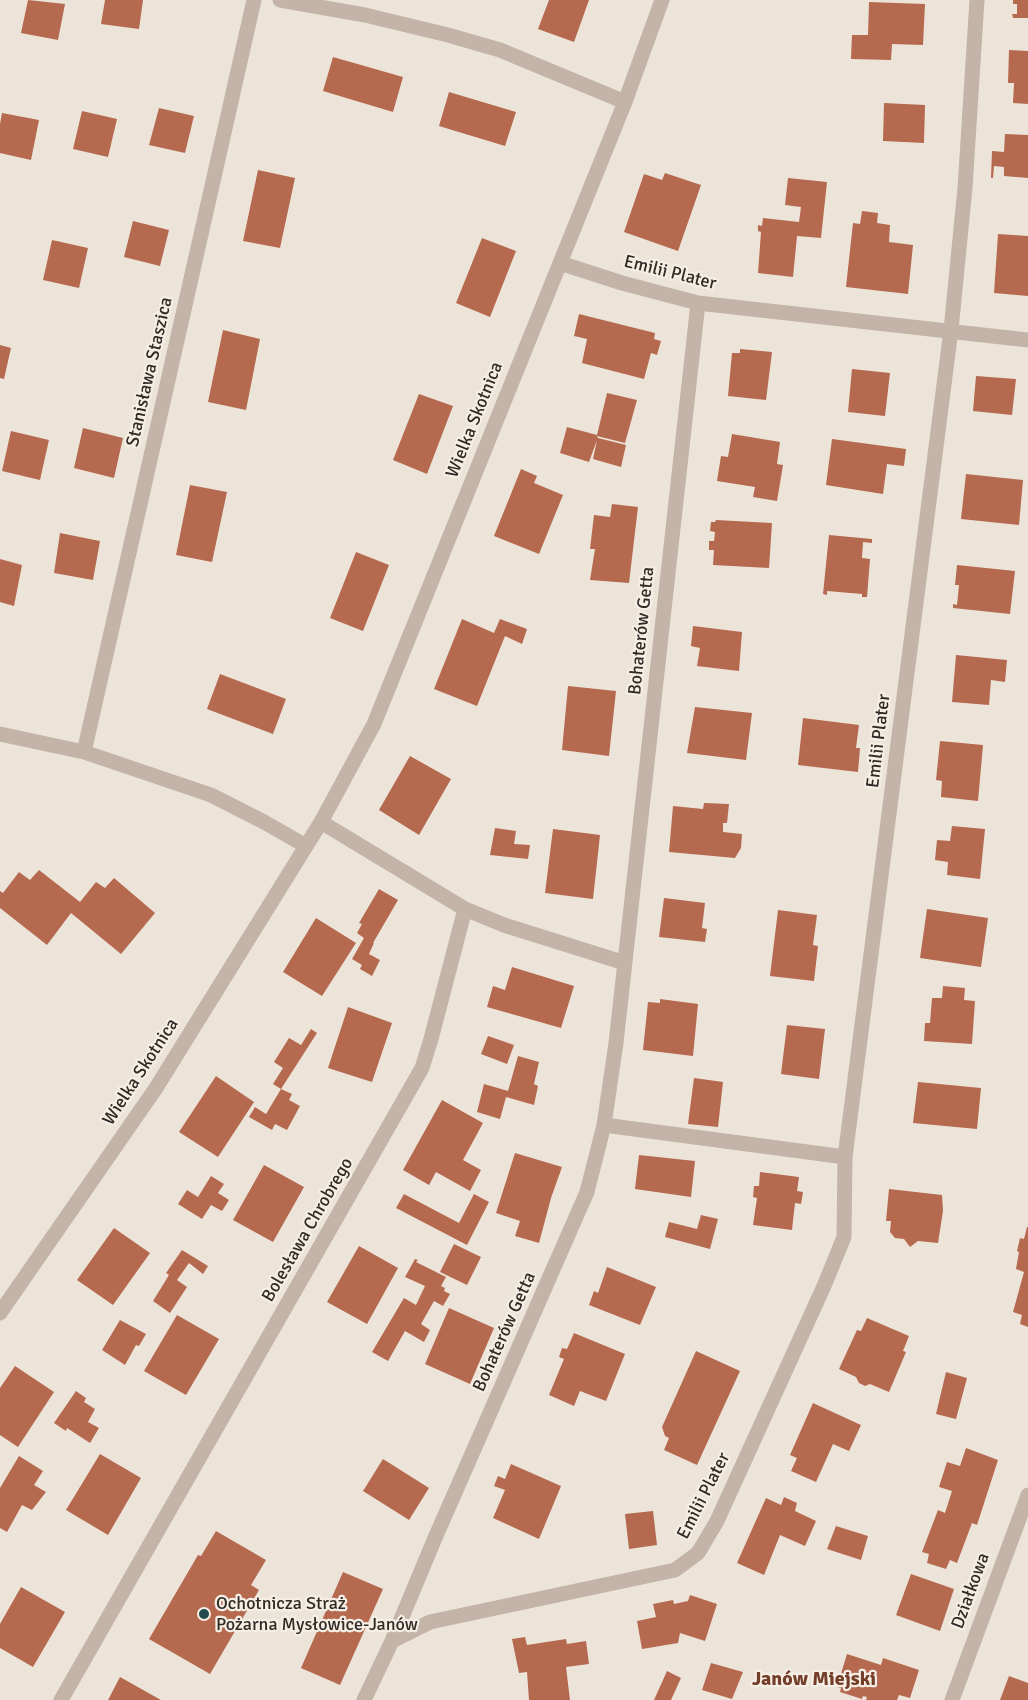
<!DOCTYPE html>
<html>
<head>
<meta charset="utf-8">
<style>
  body { margin:0 }
  canvas { display:block; background:#ede4d9 }
</style>
</head>
<body>
<canvas width="1028" height="1700"></canvas>
<script>
const context = document.querySelector('canvas').getContext('2d');
context.lineJoin = 'round';
function fillPath(path, color) {
  context.fillStyle = color;
  context.fill(path, 'evenodd');
}
function trace(path, color, width, dash) {
  context.strokeStyle = color;
  context.lineWidth = width;
  context.lineCap = dash ? 'butt' : 'round';
  context.setLineDash(dash || []);
  context.stroke(path);
}
function write(font, color, halo, rows, align = 'center') {
  context.font = font + ' Signika,sans-serif';
  context.lineWidth = 4.5;
  context.setLineDash([]);
  context.textBaseline = 'middle';
  context.strokeStyle = halo;
  context.fillStyle = color;
  for (const [text, x, y, turn = 0] of rows) {
    context.save();
    context.translate(x, y);
    context.rotate((+turn || 0) * Math.PI / 180);
    context.textAlign = isNaN(turn) ? turn : align;
    if (halo) context.strokeText(text, 0, 0);
    context.fillText(text, 0, 0);
    context.restore();
  }
}
const building = new Path2D(`
  M28,0L65,4L58,40L21,33Z
  M105,0H143L139,29L101,24Z
  M549,0H589L574,42L538,29Z
  M1013,0H1028V18H1013L1012,14H1017V4H1013Z
  M869,2L925,4L923,45L892,44L891,60L851,59L852,35H868Z
  M1009,50L1028,51V104L1013,103L1014,83H1008Z
  M333,57L403,77L393,112L323,91Z
  M449,92L516,112L505,146L439,126Z
  M884,103L925,105L924,143L883,141Z
  M159,108L194,116L185,153L149,145Z
  M82,111L117,119L108,157L73,149Z
  M2,113L39,120L31,160L0,153V124Z
  M1005,134L1028,135V178L1004,176V167L994,166L993,178H991L992,151L1004,152Z
  M258,170L295,178L280,248L243,241Z
  M665,173L701,185L678,251L624,232L644,174L662,180Z
  M788,178L827,182L821,238L797,236L793,277L758,273L761,232L758,231V225L762,226L763,218L799,222L801,207L785,205Z
  M862,211L878,213L877,223L890,225L889,242L913,245L908,294L846,287L853,223L860,224Z
  M133,221L169,230L160,266L124,257Z
  M998,234L1028,236V296L994,293Z
  M482,238L516,251L490,317L456,303Z
  M52,240L88,248L79,288L43,280Z
  M579,314L655,333L654,339L661,341L657,355L651,353L644,379L582,363L587,339L574,336Z
  M223,330L260,339L246,410L208,402Z
  M0,345L11,348L4,379L0,378Z
  M740,349L772,352L766,400L728,396L732,353H740Z
  M852,369L890,373L885,416L848,412Z
  M976,376L1016,379L1012,415L973,411Z
  M607,393L637,400L625,443L597,436L598,438L626,445L621,467L593,459L597,440L589,462L560,453L567,427L597,435Z
  M419,394L453,406L427,474L393,460Z
  M83,428L123,438L114,478L74,468Z
  M11,431L49,440L40,480L2,471Z
  M732,434L780,442L777,464L783,465L777,501L753,497L755,487L717,481L721,456L728,457Z
  M832,439L906,449L904,466L887,464L883,494L826,485Z
  M521,469L537,476L534,483L563,495L539,554L494,536Z
  M966,474L1023,480L1019,525L961,519Z
  M190,485L227,492L212,562L176,555Z
  M612,504L638,507L629,583L590,580L595,549H590L594,515L610,517Z
  M716,520L772,523L769,568L713,565L714,550H709V541H714L715,532L710,531L711,522H715Z
  M60,533L100,541L93,580L54,573Z
  M829,535L872,539V543L863,542L862,558L870,559L867,597H862V594L827,591V595L823,594Z
  M356,552L389,565L363,631L330,618Z
  M0,559L22,565L14,606L0,602Z
  M957,565L1015,571L1010,614L953,608V604L957,605L959,585H955Z
  M462,619L494,633L500,619L527,629L522,644L505,636L477,706L434,689Z
  M693,626L742,632L739,671L697,666L700,648L691,646Z
  M956,655L1007,660L1005,682L991,680L989,705L952,702Z
  M220,674L286,699L273,734L207,709Z
  M568,686L616,691L609,756L562,750Z
  M695,707L752,713L746,760L687,753Z
  M803,718L859,725L856,748H860L858,772L798,765Z
  M940,741L983,745L978,801L941,797L942,781L936,780Z
  M410,756L451,779L419,835L379,810Z
  M704,803L729,804L727,823H723V832L742,834L741,848L735,858L669,852L673,806L703,809Z
  M952,826L985,829L980,879L947,875L948,862L935,860L937,840L950,841Z
  M495,828L516,831L514,844L530,845L528,859L490,855Z
  M553,829L600,835L593,899L545,893Z
  M39,870L80,902L96,882L105,888L114,878L155,913L121,954L71,913L47,945L0,908V891L3,893L19,872L30,880Z
  M379,889L398,900L373,943H374L369,954L380,960L372,976L360,969L362,965L352,959L364,938L357,933L362,924L359,923Z
  M664,898L705,903L702,928L707,929L705,942L659,937Z
  M927,909L988,918L981,967L920,958Z
  M778,910L817,915L813,945L818,946L814,981L770,976Z
  M316,918L356,943L322,996L283,972Z
  M512,967L574,986L561,1028L487,1007L493,986L505,990Z
  M943,986L965,988L964,1000L975,1001L972,1044L924,1041L925,1023H930L932,998H942Z
  M660,999L698,1004L693,1056L643,1050L648,1002L660,1003Z
  M348,1007L392,1023L372,1082L328,1068Z
  M787,1025L825,1029L819,1079L781,1074Z
  M311,1029L317,1033L281,1089L273,1084L283,1068L274,1062L289,1038L301,1045Z
  M488,1036L514,1045L507,1064L481,1054Z
  M518,1056L539,1062L534,1084L538,1086L534,1105L506,1097L500,1119L477,1112L484,1084L508,1091Z
  M216,1076L254,1102L218,1157L179,1132Z
  M694,1078L723,1082L718,1127L688,1124Z
  M918,1082L981,1088L977,1129L913,1123Z
  M281,1089L292,1094L289,1100L300,1106L287,1130L275,1124L272,1130L249,1117L255,1107L266,1114Z
  M442,1100L483,1123L463,1160L481,1170L470,1191L436,1172L429,1185L403,1170Z
  M515,1153L562,1167L551,1198L539,1243L515,1236L520,1221L496,1213Z
  M639,1155L695,1161L691,1197L635,1189Z
  M264,1165L304,1187L273,1242L233,1220Z
  M760,1172L799,1177L797,1191L803,1192L801,1204L795,1203L792,1230L753,1225L757,1198L753,1197L754,1186H759Z
  M211,1176L224,1184L218,1193L229,1200L222,1211L211,1205L202,1219L178,1204L187,1190L198,1197Z
  M889,1189L942,1195L943,1211L938,1243L918,1241L910,1247L904,1239L895,1238L890,1232L891,1221H886Z
  M404,1194L459,1223L474,1194L489,1202L467,1245L396,1208Z
  M701,1215L718,1219L710,1249L665,1237L669,1222L697,1229Z
  M1027,1227H1028V1327L1020,1324L1022,1315L1013,1312L1024,1272L1016,1269L1019,1252L1017,1251L1020,1238L1024,1239Z
  M114,1228L150,1253L113,1305L77,1280Z
  M454,1244L481,1257L467,1285L440,1272Z
  M359,1246L398,1268L367,1324L327,1302Z
  M182,1250L208,1266L203,1274L189,1263L177,1280L187,1287L170,1313L153,1301L169,1275L166,1273Z
  M415,1259L418,1260L416,1262L446,1277L441,1286L445,1288L444,1291L450,1294L443,1306L434,1301L421,1324L430,1330L424,1342L405,1331L388,1361L372,1352L404,1298L416,1305L425,1286L405,1277Z
  M607,1267L656,1287L640,1325L589,1305L594,1291L598,1293Z
  M449,1308L494,1328L470,1384L425,1364Z
  M177,1315L219,1339L186,1395L144,1371Z
  M867,1318L909,1336L903,1351L906,1352L889,1392L870,1384L865,1386L859,1383L856,1377L839,1369L857,1330L861,1331Z
  M120,1320L146,1334L139,1346L136,1345L125,1365L102,1350Z
  M574,1333L625,1354L606,1401L580,1391L574,1406L549,1395L564,1359L559,1357L562,1348L567,1349Z
  M696,1351L740,1371L697,1465L664,1450L669,1438L665,1436L662,1427Z
  M15,1366L54,1392L18,1447L0,1435V1388Z
  M946,1372L967,1378L956,1419L936,1414Z
  M76,1391L86,1398L84,1402L95,1409L88,1422L99,1428L90,1443L67,1428L66,1431L54,1423Z
  M813,1403L861,1425L849,1451L833,1444L816,1482L791,1471L797,1458L790,1455Z
  M966,1448L998,1460L977,1525L972,1523L957,1563L950,1560L946,1569L927,1563L929,1554L922,1552L938,1510L945,1513L952,1491L939,1487L947,1462L960,1466Z
  M100,1454L141,1478L108,1535L66,1510Z
  M19,1456L43,1471L34,1485L46,1492L32,1510L22,1505L7,1532L0,1528V1488Z
  M383,1459L429,1488L409,1520L363,1491Z
  M511,1464L561,1486L539,1539L493,1518L505,1490L494,1486L498,1476L505,1479Z
  M784,1497L797,1503L795,1511L816,1521L805,1546L780,1535L764,1575L737,1563L766,1498L781,1505Z
  M653,1511L657,1545L629,1549L625,1514Z
  M836,1526L868,1536L861,1560L827,1549Z
  M216,1531L266,1560L251,1585L259,1590L210,1674L149,1639L198,1555L201,1556Z
  M343,1572L383,1589L340,1685L301,1668Z
  M911,1574L954,1589L940,1631L896,1615Z
  M21,1587L65,1612L33,1667L0,1648V1624Z
  M690,1595L717,1604L705,1641L680,1633L678,1643L642,1649L637,1621L656,1617L653,1604L673,1600L674,1604L688,1601Z
  M525,1637L527,1645L566,1639L567,1644L586,1641L589,1664L566,1667L570,1700H529L527,1672L519,1673L512,1639Z
  M847,1654L881,1665L883,1658L919,1670L910,1698L899,1695L897,1700H866L867,1697L863,1696L862,1699L840,1692L841,1688L837,1687Z
  M711,1663L743,1672L732,1699L702,1690Z
  M667,1671L681,1678L671,1700H654Z
  M1009,1676L1028,1683V1700H1000Z
  M120,1677L161,1700H108Z`);
const street = new Path2D(`
  M280,0L365,15L448,35L500,50L625,102
  M560,263L622,283L698,303L1028,340
  M0,734L84,752L211,795L264,822L306,846
  M84,752L254,0
  M321,822L465,909L504,925L625,963
  M604,1125L845,1157
  M0,1313L156,1088L321,822L374,724L625,102L662,0
  M392,1641L430,1622L675,1570L698,1553L717,1521L824,1286L844,1237L845,1157L951,330L965,188L977,0
  M61,1700L422,1068L431,1039L465,909
  M364,1700L392,1641L435,1538L587,1192L604,1125L616,1043L698,303
  M952,1700L1028,1495`);
const markers = [
  [204,1614,6,"#22494c"]
];
const streetNames = [
  ["Emilii Plater",670,273,14],
  ["Stanisława Staszica",150,372,-77],
  ["Wielka Skotnica",475,420,-68],
  ["Bohaterów Getta",642,631,-84],
  ["Emilii Plater",879,741,-83],
  ["Wielka Skotnica",141,1072,-57],
  ["Bolesława Chrobrego",308,1230,-60],
  ["Bohaterów Getta",505,1332,-66],
  ["Emilii Plater",704,1496,-63],
  ["Działkowa",971,1591,-70]
];
const poiNames = [
  ["Ochotnicza Straż",216,1604],
  ["Pożarna Mysłowice-Janów",216,1625]
];
const neighbourhoodNames = [
  ["Janów Miejski",814,1680]
];
fillPath(building, '#b5694f');
trace(street, '#c3b4a7', 15);
for (const [x, y, r, color] of markers) {
  const dot = new Path2D();
  dot.arc(x, y, r, 0, 2 * Math.PI);
  context.fillStyle = color;
  context.fill(dot);
  trace(dot, '#f5eee4', 2);
}
write('18px', '#312a26', '#f5eee4', streetNames);
write('18px', '#312a26', '#f5eee4', poiNames, 'left');
write('bold 20px', '#743d2a', '#f5eee4', neighbourhoodNames);
</script>
</body>
</html>
